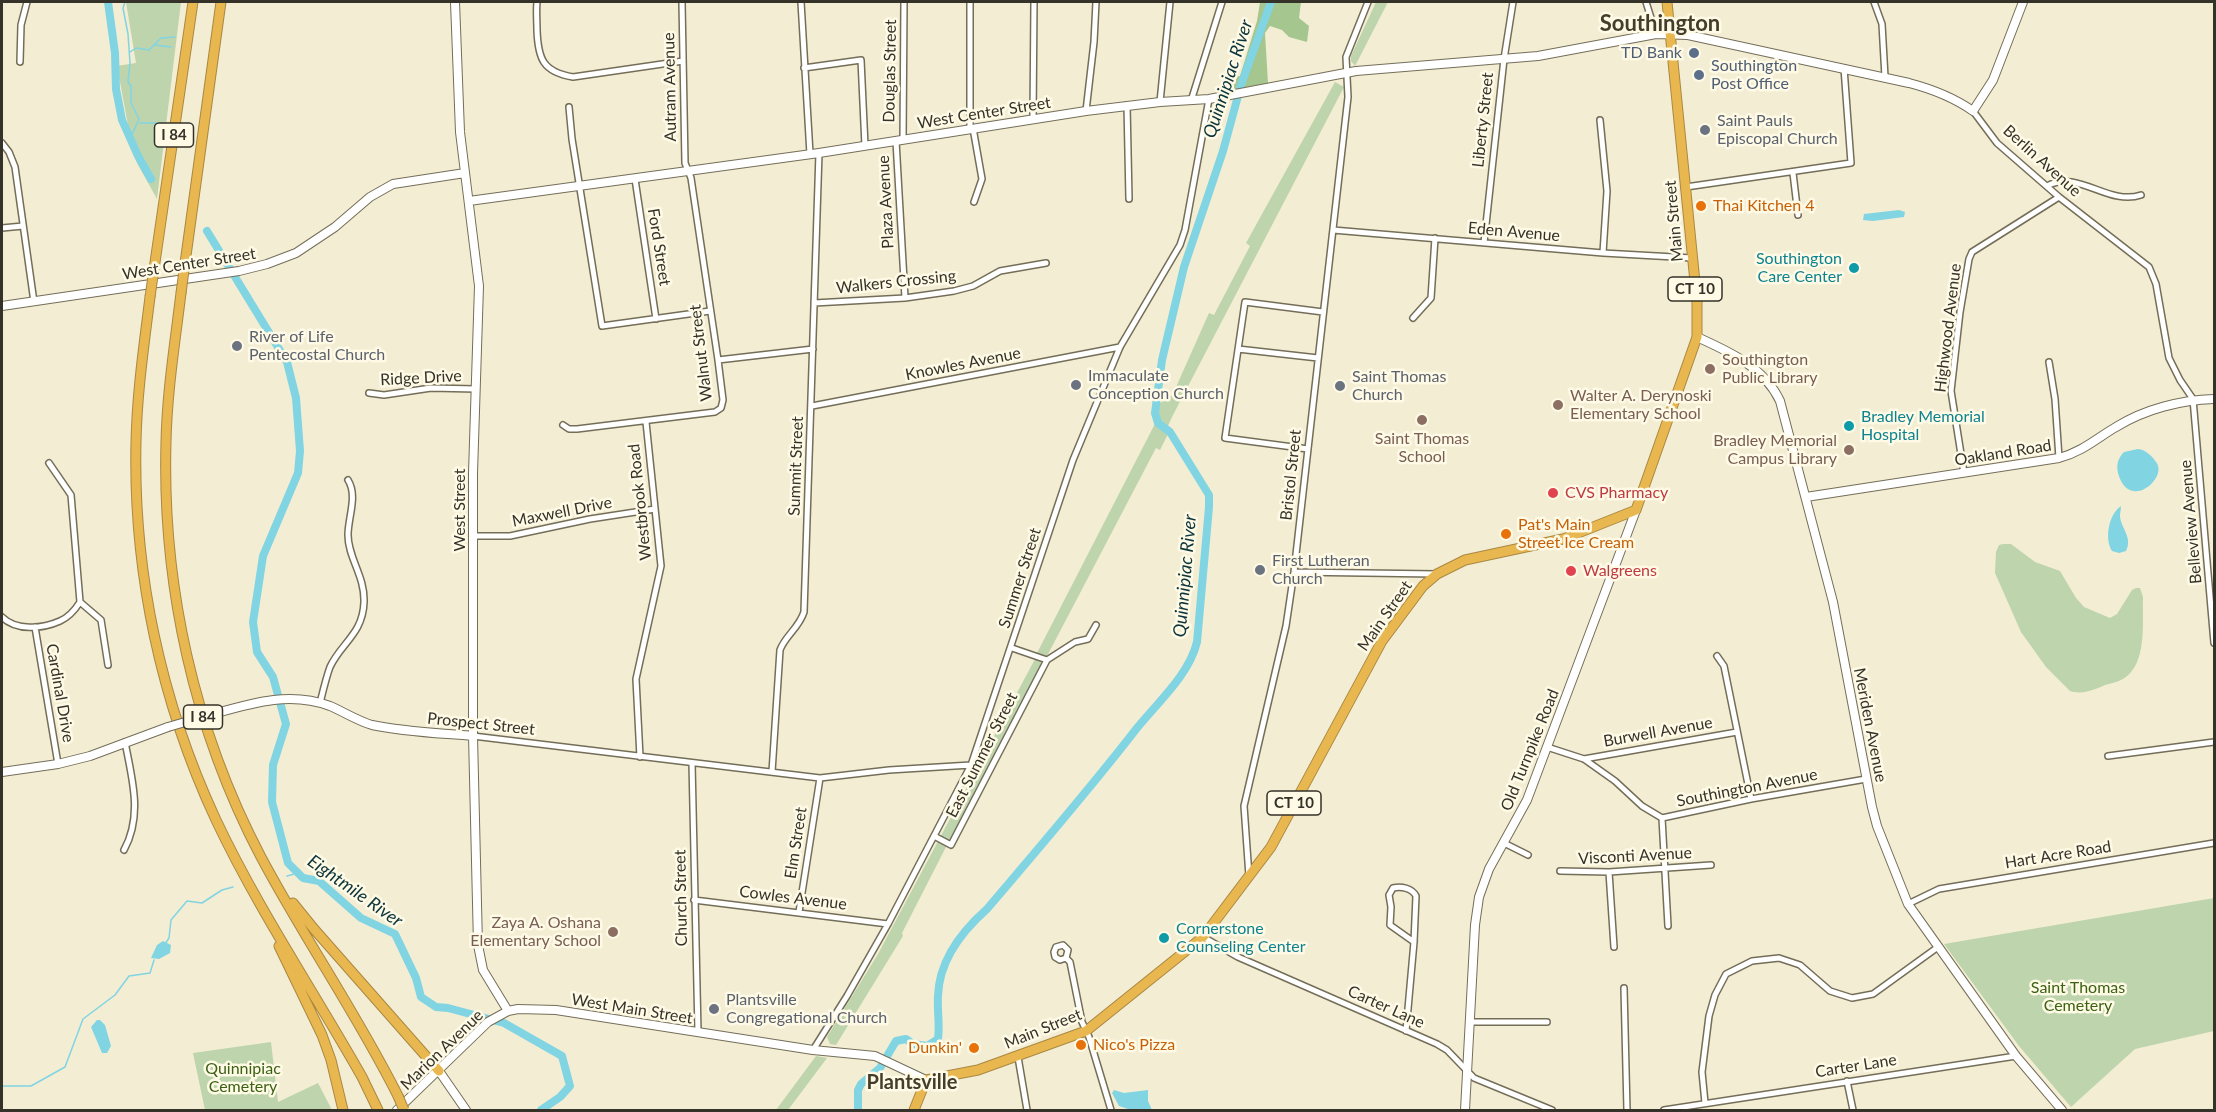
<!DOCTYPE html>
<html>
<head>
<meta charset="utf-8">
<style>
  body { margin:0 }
  #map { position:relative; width:2216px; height:1112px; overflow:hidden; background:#f3edd4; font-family:Lato,sans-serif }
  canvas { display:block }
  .frame { position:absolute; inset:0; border:3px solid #343229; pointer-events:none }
</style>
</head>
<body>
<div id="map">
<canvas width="2216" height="1112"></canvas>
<div class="frame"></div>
</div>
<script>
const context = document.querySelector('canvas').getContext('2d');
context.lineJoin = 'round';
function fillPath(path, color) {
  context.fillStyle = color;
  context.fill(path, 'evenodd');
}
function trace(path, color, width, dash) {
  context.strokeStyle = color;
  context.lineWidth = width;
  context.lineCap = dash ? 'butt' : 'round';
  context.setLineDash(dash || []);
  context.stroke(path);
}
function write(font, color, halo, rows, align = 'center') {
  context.font = font + ' Lato,sans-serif';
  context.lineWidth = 5;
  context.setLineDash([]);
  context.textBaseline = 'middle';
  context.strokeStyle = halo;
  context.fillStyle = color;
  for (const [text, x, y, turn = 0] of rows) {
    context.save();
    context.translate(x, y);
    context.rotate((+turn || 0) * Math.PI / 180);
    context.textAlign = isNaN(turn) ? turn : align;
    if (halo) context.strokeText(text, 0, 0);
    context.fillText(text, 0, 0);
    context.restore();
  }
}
const green = new Path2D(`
  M126,2H181L157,199L137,163L130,136L117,66L136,63Z
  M1376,2H1388L1355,66L1351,61V56Z
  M1335,82L1344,87L1173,415L1167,428L1169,432L1160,450L1156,448L1046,658L1036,655L1159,416L1156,414L1157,403H1161V394L1172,396L1209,313L1214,315L1250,246L1246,243Z
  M2003,544H2011L2035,562L2060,571L2076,598L2084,607L2110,618L2117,614L2132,590L2136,588H2140L2143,597C2142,622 2148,664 2123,679C2118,682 2111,683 2105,685C2094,690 2082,695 2070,691L2046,667L2021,632L1995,573L1996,552L1999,545Z
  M1035,659L1044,662L949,846L947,845L902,933L903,936L836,1045L830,1044L827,1037L878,954Z
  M2214,898V1031L2135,1049L2071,1107L2019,1046L1944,944Z
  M271,1042L278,1102L318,1083L332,1110H205L193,1053Z
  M816,1056L827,1058L788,1110H776Z`);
const forest = new Path2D(`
  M1260,2H1301L1299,18L1309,26L1307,42L1289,37L1282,30L1270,26L1265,33L1268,83L1233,90L1230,77L1240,76L1257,21Z`);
const water = new Path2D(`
  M1899,210L1905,212L1904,217L1873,221L1863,220L1864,214Z
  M2138,449C2146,450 2152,456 2156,462C2169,477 2129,513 2118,473C2116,465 2118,458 2124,452Z
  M2121,506C2121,509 2120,513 2120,516C2121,529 2133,537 2126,551L2119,553L2112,551C2104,538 2109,514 2121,506Z
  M163,941L171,945L170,953L159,959L151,958L157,945Z
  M97,1020H100L105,1025L111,1046L107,1053H102L91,1027Z
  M1114,1090L1124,1093L1148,1090V1101L1152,1110H1131L1119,1106L1112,1093Z`);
const stream = new Path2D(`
  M125,2L123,8L128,34L130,63L128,82L131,86V103L139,119L130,139
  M155,45L171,47
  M130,52L136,48L149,50L161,38L175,37
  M140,123H157
  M287,876L298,873
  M165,944L169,938L171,920L187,901L202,903L222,890L233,887
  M2,1086H31L65,1067L83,1019L115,995L129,976L150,973L154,960`);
const river = new Path2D(`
  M108,2L115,53L116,89L122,120L138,156L151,179
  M207,231L287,362L296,398L300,451L298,473L263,556L253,622L257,652L273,677L286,724L273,765L272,802L288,863L303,878L319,881L361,918L395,934L416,978L421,997L436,1007L448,1008L504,1023L562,1056L570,1086L560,1097L541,1110
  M858,1110V1090L861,1084L880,1068L896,1041L906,1039L913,1044L927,1046L938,1039C940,1024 937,1011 938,996C939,961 961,932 987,909C1038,849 1089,790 1137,728C1158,702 1189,675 1197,642L1209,507V495L1170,432L1158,423L1155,413L1162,360L1184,267L1223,151L1241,85L1271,2`);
const street = new Path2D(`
  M537,2C536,11 537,21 537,30C538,59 543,72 573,77L683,61
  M801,2L810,154
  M1646,2L1656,34
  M1874,2L1882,24L1885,77
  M20,62L21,25L27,2
  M804,68L861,60L865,146
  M1191,101L1222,2
  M1160,102L1170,2
  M1127,105L1129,199
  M569,107L572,139L602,326L710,311
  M1086,111L1094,42L1096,2
  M1973,111L1997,143L2059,197L2149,267L2156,284L2169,358L2180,380L2193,399L2214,643
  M1033,119L1034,2
  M1600,120L1607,191L1603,253
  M973,128L982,179L974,202
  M970,129V2
  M903,140L904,2
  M896,141L905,298
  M2,143L9,152L15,167L34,302
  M1793,173L1798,215
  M635,179L656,319
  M2047,186C2078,169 2108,206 2141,195
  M1686,187L1851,163L1844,68
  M2,228L23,226
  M1333,230L1603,253L1692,258
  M1484,243L1504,59L1513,2
  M814,303L905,298L954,291L973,286L1000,271L1046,263
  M1413,318L1431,298L1435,238
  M1238,349L1318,358
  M718,360L813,349
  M2049,362L2055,399L2059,458
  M369,393L384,395L431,388L476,389
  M812,406L1120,347
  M563,425L569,429H577L715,412L721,408L723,400L718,360L691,178L685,163L682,2
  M1308,449L1225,438L1245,302L1323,312
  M1964,473L1951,391L1960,312L1969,259L1972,252L2059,197
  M473,536H510L590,519L655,509
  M1294,572L1436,574
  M80,602L101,620L108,665
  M2,617C16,631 42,629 60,621C69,617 75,610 80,602L71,495L49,463
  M35,627L58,764
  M1012,648L1047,660
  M1717,656L1724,666L1751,799
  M320,703C323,691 326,678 330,667C341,643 363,634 364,602C365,576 348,558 348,535C348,517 358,496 348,480
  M473,736L820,778L889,770L971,765
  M1547,747L1584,759L1615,781L1642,806L1662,818L1751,799L1866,779
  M2108,756L2214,742
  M640,757L636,679L661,566L646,422
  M1584,759L1737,732
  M692,763L698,1032
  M772,772L780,650C785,636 799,628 804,612L819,153
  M1662,818L1668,926
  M934,836L951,845L1047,660L1075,642L1088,639L1096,625
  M1504,843L1528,855
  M124,850C143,815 132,779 125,742
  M1560,871L1609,872L1711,865
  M1609,872L1614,947
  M1249,876L1244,806L1286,626L1294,572L1348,97L1346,57L1368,2
  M694,900L888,924
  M1908,904L1939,889L2214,843
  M799,912L820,778
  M1203,937L1238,957L1437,1044L1447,1050L1474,1078L1552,1110
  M1066,958L1060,960L1055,957L1054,952L1056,947L1063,945L1068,950L1066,958L1070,962L1082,1022L1089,1037L1111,1110
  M1624,988L1627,1110
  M1470,1022H1547
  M1406,1031L1414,942L1416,896C1412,888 1401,886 1393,888L1389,895L1391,907L1390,925L1414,942
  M813,1050L847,996L888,924L971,765L1073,460L1120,347L1180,245L1185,230L1209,99
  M1018,1057L1027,1110
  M1847,1081L1853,1110
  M1705,1103L1702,1072L1709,1016L1715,995L1726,974L1752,961L1779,958L1800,965L1830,991L1852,998L1873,994L1938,947
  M1664,1110L2016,1056`);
const secondary = new Path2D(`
  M455,2L460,132L479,286L473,473V736L478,945L483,970L508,1011
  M469,201L819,153L1086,111L1160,102L1209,99L1356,71L1538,56L1656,34L1688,35L1909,83C1932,89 1953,97 1973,111L1993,80L2023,2
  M2,306L239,271L267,264L296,253L335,227L370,197L393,184L465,173
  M1697,337C1730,352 1764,367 1780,401L1833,602L1872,807L1877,826L1908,904L2016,1056L2062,1110
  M1806,497L2059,458C2082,452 2097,438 2116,427C2145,409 2181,400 2214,399
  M213,714C252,703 290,691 330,706C344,712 358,721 372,725C405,732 439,733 473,736
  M2,772L58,764L90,756L168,727
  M439,1071L466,1110
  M397,1110L488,1022L508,1011L518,1009L556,1010L813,1050L875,1056L926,1080
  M1465,1110L1475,925L1479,897L1489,869L1527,800L1636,510`);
const highway = new Path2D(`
  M185,263L221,2
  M154,269L193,2
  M181,293C175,343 167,392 166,442C162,585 194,730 261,857C304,938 357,1014 398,1096
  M150,297C144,345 137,393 136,442C133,572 161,702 216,820C258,909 314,992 362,1077L378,1110
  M293,903L314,929L439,1071
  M279,946L322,1035L331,1060L343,1110
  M914,1110L926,1080L978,1070L1086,1031L1203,937L1271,847L1382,641L1423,586L1437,574L1465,560L1563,539L1636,510L1697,337V302L1667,2`);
const secondaryBridge = new Path2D(`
  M168,727L213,714`);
const highwayBridge = new Path2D(`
  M181,293L185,263
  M150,297L154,269
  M398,1096L404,1110`);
const markers = [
  [1694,53,6,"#5c6f8a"],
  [1699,75,6,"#5c6f8a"],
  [1705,130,6,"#6b7280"],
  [1701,206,6,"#e8710a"],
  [1854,268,6,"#0f9aa8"],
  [237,346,6,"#6b7280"],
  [1710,369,6,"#8d6e63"],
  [1076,385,6,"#6b7280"],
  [1340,386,6,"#6b7280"],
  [1558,405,6,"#8d6e63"],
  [1422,420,6,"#8d6e63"],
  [1849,426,6,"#0f9aa8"],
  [1849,450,6,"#8d6e63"],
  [1553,493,6,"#e0444e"],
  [1506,534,6,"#e8710a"],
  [1260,570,6,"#6b7280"],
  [1571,571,6,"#e0444e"],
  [613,932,6,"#8d6e63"],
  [1164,938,6,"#0f9aa8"],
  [714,1009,6,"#6b7280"],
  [1081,1045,6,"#e8710a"],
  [974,1048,6,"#e8710a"]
];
const shields = [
  [174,135,39],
  [1695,289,54],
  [203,717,39],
  [1294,803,54]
];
const shieldNames = [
  ["I 84",174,135],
  ["CT 10",1695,289],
  ["I 84",203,717],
  ["CT 10",1294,803]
];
const serviceNames = [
  ["TD Bank",1682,53],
  ["Southington",1711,66,"left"],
  ["Post Office",1711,84,"left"]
];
const streetNames = [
  ["Douglas Street",890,71,-89],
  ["Autram Avenue",670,87,-91],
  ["West Center Street",984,113,-9],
  ["Liberty Street",1483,120,-84],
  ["Berlin Avenue",2042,161,42],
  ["Plaza Avenue",886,202,-93],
  ["Main Street",1674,221,-95],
  ["Eden Avenue",1514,232,5],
  ["Ford Street",659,247,81],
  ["West Center Street",189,264,-9],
  ["Walkers Crossing",896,282,-6],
  ["Highwood Avenue",1948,328,-83],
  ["Walnut Street",701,353,-97],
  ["Knowles Avenue",963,364,-11],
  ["Ridge Drive",421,378,-3],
  ["Oakland Road",2003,453,-9],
  ["Summit Street",796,466,-88],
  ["Bristol Street",1291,475,-84],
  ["Westbrook Road",640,502,-96],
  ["West Street",460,510,-90],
  ["Maxwell Drive",562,512,-11],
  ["Belleview Avenue",2191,522,-95],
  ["Summer Street",1020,578,-72],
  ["Main Street",1385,616,-55],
  ["Cardinal Drive",60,693,80],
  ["Prospect Street",481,724,6],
  ["Meriden Avenue",1870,725,79],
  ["Burwell Avenue",1658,732,-10],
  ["Old Turnpike Road",1530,750,-68],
  ["East Summer Street",982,755,-63],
  ["Southington Avenue",1747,788,-11],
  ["Elm Street",796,843,-81],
  ["Hart Acre Road",2058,855,-9],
  ["Visconti Avenue",1635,856,-3],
  ["Church Street",681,898,-91],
  ["Cowles Avenue",793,898,7],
  ["Carter Lane",1386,1007,24],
  ["West Main Street",632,1009,9],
  ["Main Street",1043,1029,-22],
  ["Marion Avenue",442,1050,-44],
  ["Carter Lane",1856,1066,-9]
];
const worshipNames = [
  ["Saint Pauls",1717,121],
  ["Episcopal Church",1717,139],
  ["River of Life",249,337],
  ["Pentecostal Church",249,355],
  ["Immaculate",1088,376],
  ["Conception Church",1088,394],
  ["Saint Thomas",1352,377],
  ["Church",1352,395],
  ["First Lutheran",1272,561],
  ["Church",1272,579],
  ["Plantsville",726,1000],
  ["Congregational Church",726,1018]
];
const foodNames = [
  ["Thai Kitchen 4",1713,206],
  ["Pat's Main",1518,525],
  ["Street Ice Cream",1518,543],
  ["Nico's Pizza",1093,1045],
  ["Dunkin'",962,1048,"right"]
];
const cultureNames = [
  ["Southington",1842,259,"right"],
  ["Care Center",1842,277,"right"],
  ["Bradley Memorial",1861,417],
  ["Hospital",1861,435],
  ["Cornerstone",1176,929],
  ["Counseling Center",1176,947]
];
const educationNames = [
  ["Southington",1722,360],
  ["Public Library",1722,378],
  ["Walter A. Derynoski",1570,396],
  ["Elementary School",1570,414],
  ["Saint Thomas",1422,439,"center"],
  ["School",1422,457,"center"],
  ["Bradley Memorial",1837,441,"right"],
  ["Campus Library",1837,459,"right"],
  ["Zaya A. Oshana",601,923,"right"],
  ["Elementary School",601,941,"right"]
];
const healthNames = [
  ["CVS Pharmacy",1565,493],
  ["Walgreens",1583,571]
];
const parkNames = [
  ["Saint Thomas",2078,988],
  ["Cemetery",2078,1006],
  ["Quinnipiac",243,1069],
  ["Cemetery",243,1087]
];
const waterNames = [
  ["Quinnipiac River",1228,79,-72],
  ["Quinnipiac River",1185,576,-85],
  ["Eightmile River",355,891,35]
];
const quarterNames = [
  ["Plantsville",912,1083]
];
const districtNames = [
  ["Southington",1660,24]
];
fillPath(green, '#bdd4ad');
fillPath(forest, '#a6c68f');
fillPath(water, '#81d4e2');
trace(stream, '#81d4e2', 1.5);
trace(river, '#81d4e2', 8);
trace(street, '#746e59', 8);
trace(secondary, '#746e59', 10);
trace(highway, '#a98842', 11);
trace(street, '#fff', 5);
trace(secondary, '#fff', 8);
trace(highway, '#e8b74f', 9);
trace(secondaryBridge, '#746e59', 10, []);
trace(highwayBridge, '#a98842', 11, []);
trace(secondaryBridge, '#fff', 8);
trace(highwayBridge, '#e8b74f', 9);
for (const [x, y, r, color] of markers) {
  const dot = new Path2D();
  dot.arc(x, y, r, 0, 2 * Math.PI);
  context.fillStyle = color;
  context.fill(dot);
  trace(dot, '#fffae6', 2);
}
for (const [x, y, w] of shields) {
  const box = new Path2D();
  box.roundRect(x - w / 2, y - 12, w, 24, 4.5);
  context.fillStyle = '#fffae6';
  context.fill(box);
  trace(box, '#343229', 1.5);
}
write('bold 15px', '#343229', null, shieldNames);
write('16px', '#4e5e75', '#fffae6', serviceNames, 'right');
write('16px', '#343229', '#fffae6', streetNames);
write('16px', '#5b616d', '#fffae6', worshipNames, 'left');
write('16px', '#c56008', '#fffae6', foodNames, 'left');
write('16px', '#0d838f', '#fffae6', cultureNames, 'left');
write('16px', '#785e54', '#fffae6', educationNames, 'left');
write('16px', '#be3a42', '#fffae6', healthNames, 'left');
write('16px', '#3b6113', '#fffae6', parkNames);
write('italic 18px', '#0d363c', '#fffae6', waterNames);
write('bold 20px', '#433d2a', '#fffae6', quarterNames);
write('bold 22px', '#433d2a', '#fffae6', districtNames);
</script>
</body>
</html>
